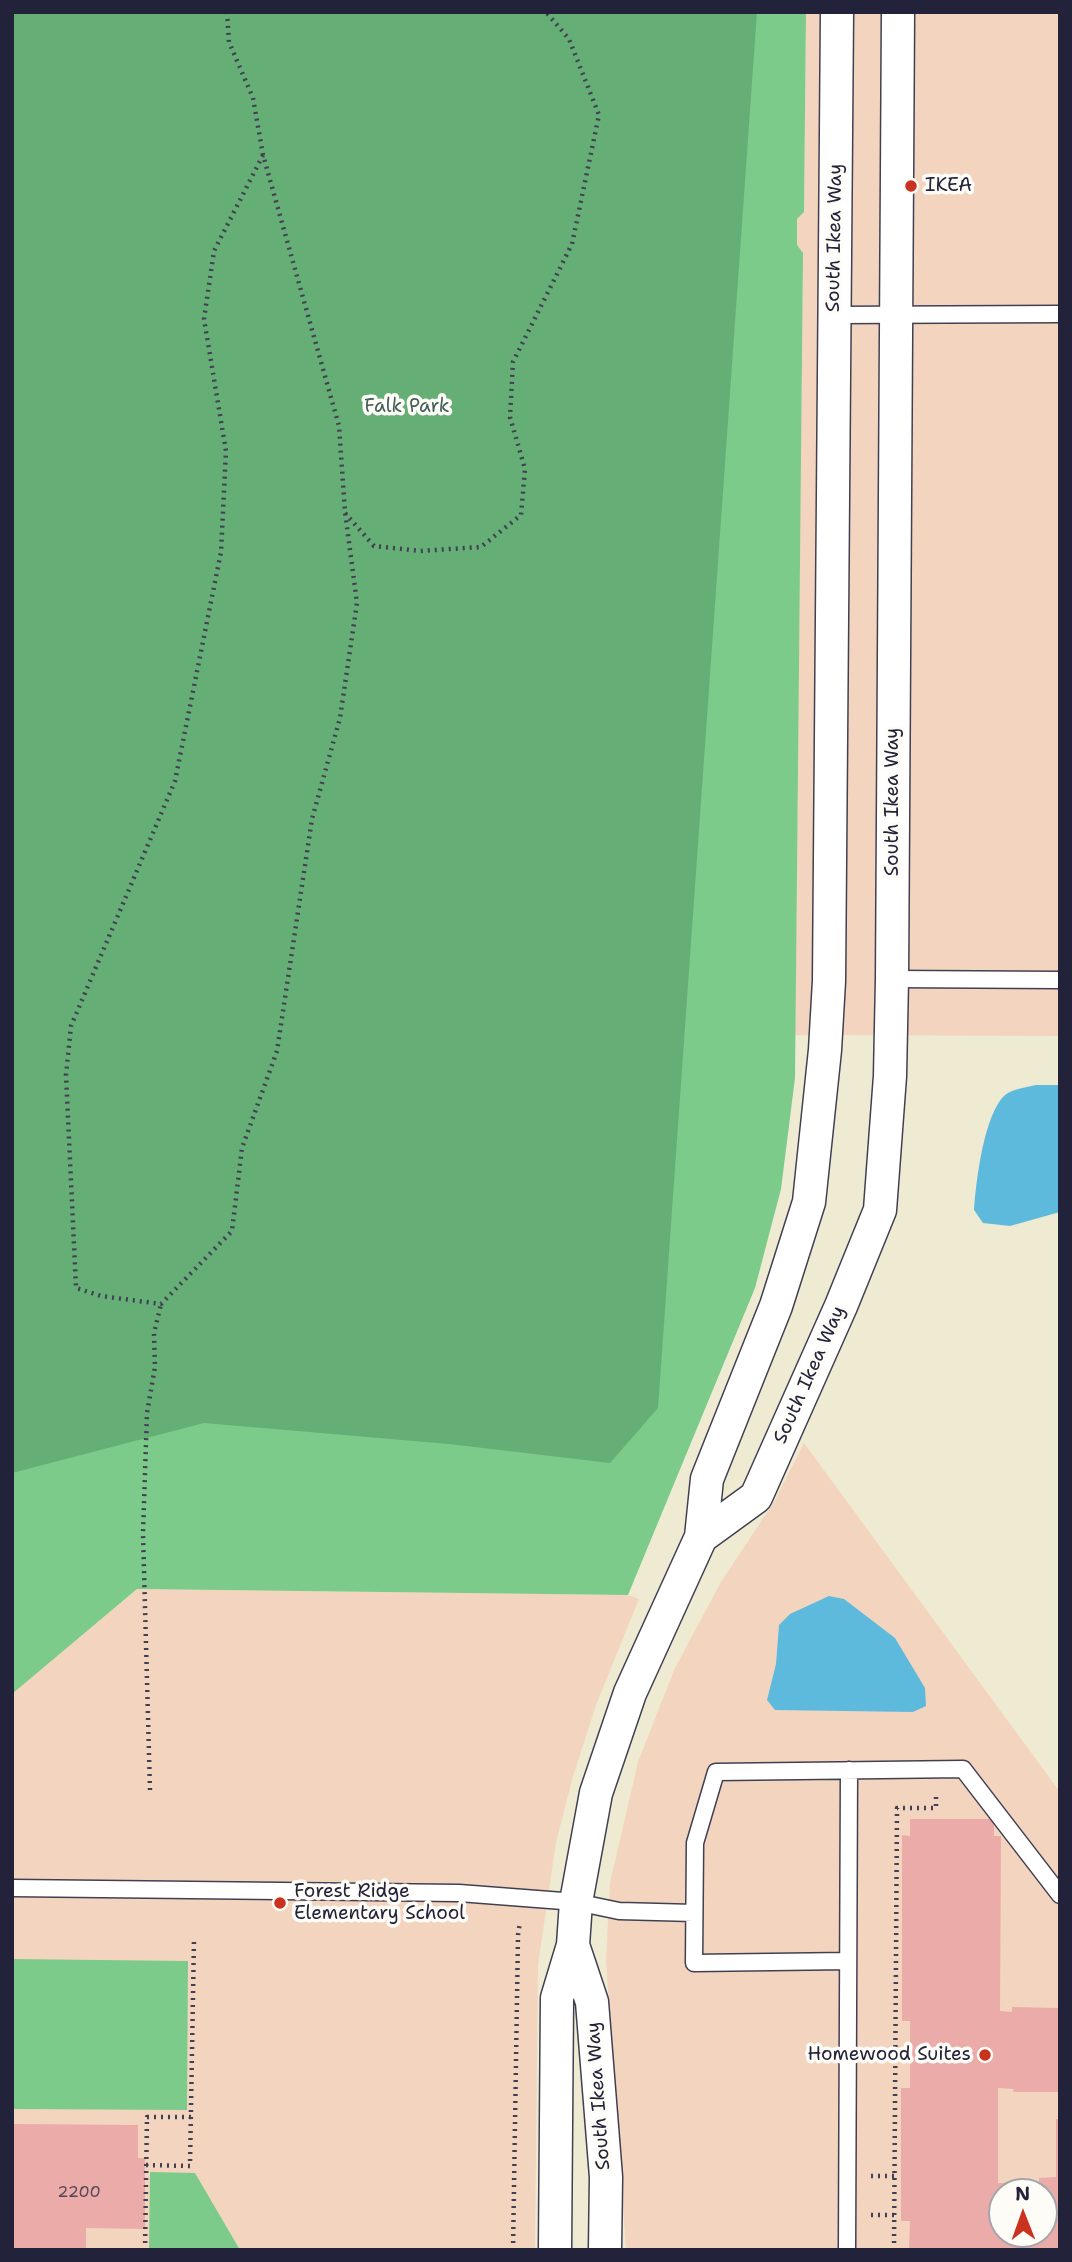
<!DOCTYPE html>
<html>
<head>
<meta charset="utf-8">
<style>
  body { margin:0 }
  #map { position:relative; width:1072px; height:2262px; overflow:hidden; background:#efead2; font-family:"Shantell Sans",sans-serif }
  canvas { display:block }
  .frame { position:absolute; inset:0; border:14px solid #22223b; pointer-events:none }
  .north { position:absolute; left:988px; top:2178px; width:70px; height:70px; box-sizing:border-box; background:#fdfcf7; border:2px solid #a5a5ac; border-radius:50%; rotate:359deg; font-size:19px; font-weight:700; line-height:28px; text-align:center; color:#22223b }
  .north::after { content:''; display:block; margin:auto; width:24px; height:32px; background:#c8321e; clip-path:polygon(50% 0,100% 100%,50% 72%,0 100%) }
</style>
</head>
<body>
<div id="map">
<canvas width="1072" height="2262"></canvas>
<div class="frame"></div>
<div class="north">N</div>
</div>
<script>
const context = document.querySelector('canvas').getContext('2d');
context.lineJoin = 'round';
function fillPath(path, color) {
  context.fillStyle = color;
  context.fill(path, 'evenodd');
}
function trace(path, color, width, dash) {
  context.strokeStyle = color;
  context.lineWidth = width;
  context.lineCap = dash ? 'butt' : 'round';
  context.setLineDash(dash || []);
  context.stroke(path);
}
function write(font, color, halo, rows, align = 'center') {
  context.font = font + ' "Shantell Sans",sans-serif';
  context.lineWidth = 7;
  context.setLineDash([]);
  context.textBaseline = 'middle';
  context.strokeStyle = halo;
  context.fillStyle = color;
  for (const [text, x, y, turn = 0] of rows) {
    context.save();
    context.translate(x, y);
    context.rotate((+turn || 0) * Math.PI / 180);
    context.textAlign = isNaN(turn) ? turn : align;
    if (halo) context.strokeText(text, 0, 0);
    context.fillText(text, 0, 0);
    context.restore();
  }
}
const built = new Path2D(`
  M806,12H1060V1036L795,1035L803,253L797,246V219L804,212Z
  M804,1443L1060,1792V2250H626L606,1961L610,1883L638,1762L675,1668L721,1582L774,1502ZM1002,2192H1044V2234H1002Z
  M137,1589L628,1595L639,1599L596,1705L572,1780L556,1842L538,1965L535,2250H12V1694Z`);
const green = new Path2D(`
  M12,12H806L804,212L797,219V245L803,253L795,1078L781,1189L755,1288L628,1595L137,1589L12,1694Z
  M12,1959L188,1961L187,2110L12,2109Z
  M150,2172L195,2173L240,2250H149Z`);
const forest = new Path2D(`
  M12,12H757L658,1408L610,1463L449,1444L204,1423L12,1473Z`);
const water = new Path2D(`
  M1036,1085H1060V1212L1010,1226L983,1223L974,1210C976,1181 984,1114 1005,1095C1012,1089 1028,1087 1036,1085Z
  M829,1596L844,1599L895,1638L925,1688L926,1706L913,1712L775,1710L767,1700L776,1664L779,1625L790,1614Z`);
const building = new Path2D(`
  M910,1819H994V1836H1001L1000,2011L1012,2012V2007L1060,2008V2092H1013L1014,2089L998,2088V2183L1039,2184V2178L1056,2177V2119H1060V2250H909L910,2221H901V2088H910V2021H902V1835L910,1836ZM1002,2192H1044V2234H1002Z
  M12,2124L138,2125V2158H145V2229L86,2228V2250H12Z`);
const path = new Path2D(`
  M227,12L229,42L253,98L263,155L339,426L345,512L357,603L340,718L312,819L277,1051L242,1148L232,1231L161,1304L101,1296L76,1288L66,1075L71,1026L175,781L221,552L226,451L204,319L214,251L263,155
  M345,513L374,546L420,551L481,547L521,515L525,469L510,417L513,362L572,244L599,115L569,39L546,12
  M150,1790L143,1534L147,1413L155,1367L154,1333L161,1304
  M146,2165L190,2166L194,1939
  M871,2176H895
  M871,2215H894
  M145,2250L147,2117H191
  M513,2250L518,1935L520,1922
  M894,2250L897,1808H936V1793`);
const lane = new Path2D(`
  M834,315L1060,314
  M892,979L1060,980
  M12,1888L459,1893L576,1902L619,1911L694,1913
  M848,1961L694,1963L695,1843L716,1772L963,1769L1060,1895
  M847,2250L849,1770`);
const street = new Path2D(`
  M701,1537L756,1497L841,1306L880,1210L890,1076L892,979L898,12
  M573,1945L592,2002L606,2177L605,2250
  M555,2250L557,1998L573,1945L576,1902L596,1793L630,1693L701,1537L707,1479L776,1306L809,1202L825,1050L829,981L837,12`);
const markers = [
  [911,186,7,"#c8321e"],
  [280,1903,7,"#c8321e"],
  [985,2055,7,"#c8321e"]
];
const numberNames = [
  ["2200",79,2193]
];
const poiNames = [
  ["IKEA",925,186],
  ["Forest Ridge",294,1892],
  ["Elementary School",294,1914],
  ["Homewood Suites",971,2055,"right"]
];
const streetNames = [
  ["South Ikea Way",835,238,-89],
  ["South Ikea Way",893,802,-90],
  ["South Ikea Way",810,1375,-66],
  ["South Ikea Way",599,2096,-94]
];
const parkNames = [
  ["Falk Park",407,407]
];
fillPath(built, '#f3d4bf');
fillPath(green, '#7ccb8a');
fillPath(forest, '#65af76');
fillPath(water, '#5ebadc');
fillPath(building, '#ebaba9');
trace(lane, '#414052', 19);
trace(street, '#414052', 35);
trace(path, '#414052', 4.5, [2, 5]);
trace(lane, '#fff', 16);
trace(street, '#fff', 32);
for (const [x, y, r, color] of markers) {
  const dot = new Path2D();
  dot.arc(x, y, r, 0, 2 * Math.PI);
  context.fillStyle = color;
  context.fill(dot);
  trace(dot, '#fdfcf7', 2.5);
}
write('16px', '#544456', null, numberNames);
write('19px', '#22223b', '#fdfcf7', poiNames, 'left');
write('19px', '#22223b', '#fdfcf7', streetNames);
write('19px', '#425d57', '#fdfcf7', parkNames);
</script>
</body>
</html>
